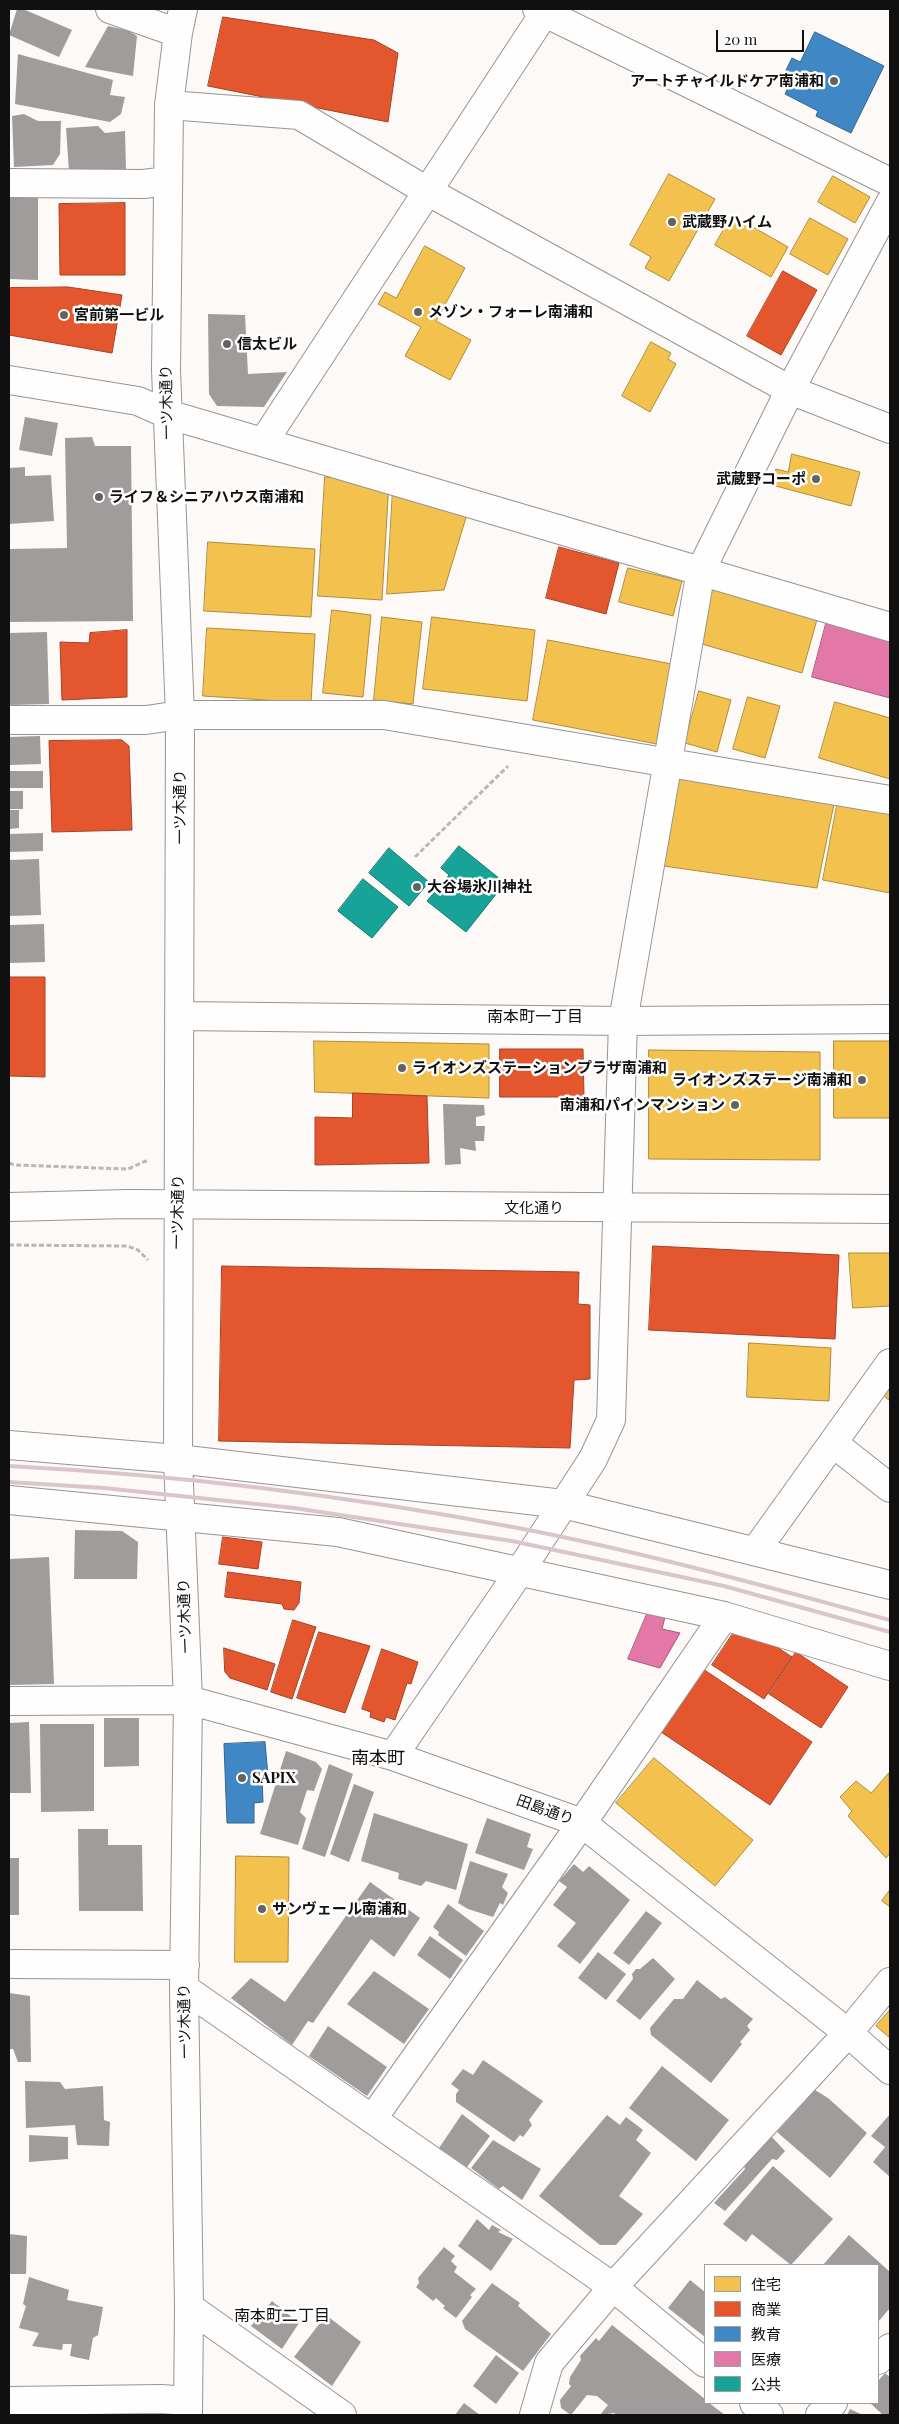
<!DOCTYPE html>
<html>
<head>
<meta charset="utf-8">
<style>
  body { margin:0 }
  #map { position:relative; width:899px; height:2424px; overflow:hidden; background:#fcf9f6; font-family:"Playfair Display","Noto Sans JP",serif }
  canvas { display:block }
  .frame { position:absolute; inset:0; border:10px solid #101010; pointer-events:none }
  .legend { position:absolute; left:704px; top:2264px; width:175px; height:140px; box-sizing:border-box; background:#fff; border:1px solid #9f9f9f; margin:0; padding:6px 9px; list-style:none; font-size:15px; color:#101010 }
  .legend li { display:flex; align-items:center; gap:10px; height:25px }
  .legend b { width:25px; border:1px solid #9f9f9f }
  .scale { position:absolute; left:716px; top:30px; width:88px; height:22px; box-sizing:border-box; border:2px solid #101010; border-top:0; padding-left:6px; font-size:15px; line-height:18px; white-space:nowrap; color:#101010; -webkit-text-stroke:4px #fff; paint-order:stroke }
</style>
</head>
<body>
<div id="map">
<canvas width="899" height="2424"></canvas>
<div class="frame"></div>
<ul class="legend">
<li><b style="height:14px;background:#f2c14e"></b>住宅</li>
<li><b style="height:14px;background:#e4572e"></b>商業</li>
<li><b style="height:14px;background:#3f88c5"></b>教育</li>
<li><b style="height:14px;background:#e377a8"></b>医療</li>
<li><b style="height:14px;background:#17a398"></b>公共</li>
</ul>
<div class="scale">20 m</div>
</div>
<script>
const context = document.querySelector('canvas').getContext('2d');
context.lineJoin = 'round';
function fillPath(path, color) {
  context.fillStyle = color;
  context.fill(path, 'evenodd');
}
function trace(path, color, width, dash) {
  context.strokeStyle = color;
  context.lineWidth = width;
  context.lineCap = dash ? 'butt' : 'round';
  context.setLineDash(dash || []);
  context.stroke(path);
}
function write(font, color, halo, rows, align = 'center') {
  context.font = font + ' "Playfair Display","Noto Sans JP",serif';
  context.lineWidth = 5;
  context.setLineDash([]);
  context.textBaseline = 'middle';
  context.strokeStyle = halo;
  context.fillStyle = color;
  for (const [text, x, y, turn = 0] of rows) {
    context.save();
    context.translate(x, y);
    context.rotate((+turn || 0) * Math.PI / 180);
    context.textAlign = isNaN(turn) ? turn : align;
    if (halo) context.strokeText(text, 0, 0);
    context.fillText(text, 0, 0);
    context.restore();
  }
}
const homes = new Path2D(`
  M669,174L715,199L669,281L645,268L651,257L630,245Z
  M833,176L870,197L855,223L818,202Z
  M732,215L788,247L771,277L715,245Z
  M810,218L848,239L828,275L790,254Z
  M425,246L465,268L436,321L471,340L450,380L405,356L421,327L378,304L385,292L396,298Z
  M651,342L671,353L668,359L676,364L650,412L622,396Z
  M792,454L860,472L851,506L772,485L776,469L788,472Z
  M325,477L389,481L382,600L318,596Z
  M393,488L468,511L444,590L387,594Z
  M208,542L315,549L311,617L204,611Z
  M628,568L682,581L673,616L619,602Z
  M712,585L818,616L802,673L695,642Z
  M332,610L371,615L363,697L323,693Z
  M382,617L422,622L413,704L374,700Z
  M432,617L535,630L527,701L423,689Z
  M207,628L315,634L311,703L203,696Z
  M548,640L677,665L662,745L533,720Z
  M699,691L731,700L717,752L685,743Z
  M748,697L780,706L765,758L733,749Z
  M835,702L890,718V779L819,758Z
  M674,768L836,794L817,888L657,865Z
  M838,800L890,810V893L823,880Z
  M314,1041L489,1044V1098L315,1092Z
  M834,1041H890V1118H834Z
  M649,1050L820,1052V1160L649,1159Z
  M849,1253H890V1306L853,1308Z
  M749,1343L831,1348L829,1401L747,1397Z
  M890,1387V1401L883,1395Z
  M654,1758L753,1840L715,1886L616,1803Z
  M889,1773L890,1853L886,1858L848,1816L852,1811L840,1797L856,1781L871,1793Z
  M236,1856L289,1857L288,1962H235Z
  M890,1890V1907L882,1901Z
  M890,2010V2038L876,2026Z`);
const shops = new Path2D(`
  M223,17L374,40L398,53L388,122L208,86Z
  M125,203V275H60L59,204Z
  M783,271L817,290L781,355L747,336Z
  M68,287L122,295L112,353L9,335V288Z
  M559,547L619,563L606,614L546,598Z
  M127,630V697L62,700L60,642L89,643L90,633Z
  M122,740L129,746L132,830L52,832L49,741Z
  M9,977H45V1077L9,1076Z
  M500,1049H583L584,1097H500Z
  M353,1093L427,1096L429,1163L315,1165V1117L352,1118Z
  M653,1246L839,1255L835,1339L649,1330Z
  M222,1266L579,1272L578,1304L590,1305V1379L574,1380L570,1448L219,1441Z
  M223,1537L262,1542L258,1569L219,1564Z
  M228,1572L301,1582L299,1603L294,1610L284,1609L282,1604L225,1597Z
  M293,1620L316,1627L292,1699L271,1692Z
  M740,1623L792,1657L764,1699L712,1665Z
  M319,1632L370,1646L345,1713L297,1698Z
  M224,1648L275,1664L267,1690L230,1678L225,1672Z
  M382,1649L418,1662L411,1684L407,1683L395,1720L386,1717L384,1722L370,1717L371,1712L362,1709Z
  M796,1652L848,1687L821,1728L769,1694Z
  M703,1669L812,1742L770,1805L661,1732Z`);
const schools = new Path2D(`
  M815,32L884,66L851,133L816,116L818,111L785,94L792,80L783,76L792,58L800,62Z
  M265,1742L268,1776L262,1777L263,1802L254,1803V1823H227L224,1744Z`);
const health = new Path2D(`
  M827,620L890,638V698L812,677Z
  M647,1614L665,1617L662,1629L680,1633L660,1668L628,1659Z`);
const public = new Path2D(`
  M459,846L505,883L466,932L427,901L449,875L441,868Z
  M389,848L429,882L409,906L369,873Z
  M363,879L398,907L372,938L338,911Z`);
const building = new Path2D(`
  M17,9H23L72,30L59,57L9,35Z
  M108,26L129,31L137,36L133,76L85,67Z
  M18,54L113,80L110,95L125,97L121,114L110,122L15,104Z
  M24,114L38,121H61L60,154L53,165L14,167L12,116Z
  M98,126L105,133L125,131L126,170L69,172L66,128Z
  M38,196V280L9,279V198Z
  M208,314L245,315L248,374L287,372L264,407L217,406L209,394Z
  M25,417L58,423L52,456L19,450Z
  M92,437L95,446H131L133,621L9,622V549L67,548L65,438Z
  M25,467V476L51,475L54,521L9,524V468Z
  M47,632L49,704L9,705V633Z
  M40,736L41,764L9,765V737Z
  M9,771H43V788H9Z
  M9,791H23V809H9Z
  M9,810H19V828L9,829Z
  M43,833V851L9,852V834Z
  M39,859L41,915L9,916V860Z
  M44,924L45,962L9,963V925Z
  M443,1104L484,1105L485,1115L476,1117V1126H485L484,1141H475L476,1151L460,1148L461,1164L445,1165Z
  M75,1530L122,1531L138,1542L137,1579H74Z
  M49,1557L54,1684L9,1685V1559Z
  M104,1718H139V1766L104,1767Z
  M29,1722L31,1793H9V1723Z
  M40,1724H94V1811L41,1812Z
  M286,1751L316,1762L322,1769L314,1791L307,1790L300,1812L306,1818L298,1845L260,1834Z
  M329,1764L353,1774L325,1857L302,1849Z
  M354,1784L374,1792L349,1862L330,1854Z
  M374,1813L468,1844L456,1890L426,1881L421,1886L398,1879L399,1873L361,1861Z
  M487,1818L531,1834L527,1847L533,1849L524,1870L475,1853Z
  M78,1829H108V1845H142L143,1911H79Z
  M9,1858H19V1915H9Z
  M470,1861L508,1874L502,1887L508,1893L503,1905L500,1903L493,1917L468,1909L458,1903Z
  M574,1864L583,1872L589,1866L630,1900L580,1964L557,1946L576,1923L553,1905L567,1887L559,1881Z
  M370,1882L420,1918L394,1957L371,1939L313,2023L308,2021L292,2045L231,1998L251,1978L285,2002Z
  M448,1904L484,1931L466,1956L438,1935L439,1932L433,1927Z
  M646,1911L662,1923L629,1965L613,1953Z
  M430,1936L463,1960L450,1979L417,1955Z
  M598,1952L626,1974L606,2000L578,1978Z
  M653,1958L675,1979L640,2020L616,2001L633,1979L632,1974L636,1969H640Z
  M374,1971L429,2009L404,2044L347,2004Z
  M697,1980L721,1999L725,1997L753,2019L747,2026L750,2030L740,2042L742,2044L711,2083L651,2035L650,2028L674,1999H683Z
  M9,1993L30,1996L31,2062H18L13,2049H9Z
  M328,2026L387,2067L367,2096L309,2056Z
  M483,2060L543,2101L529,2120L532,2125L523,2137L520,2135L514,2142L456,2102V2094L459,2090L451,2084L463,2069L473,2075Z
  M662,2066L729,2120L696,2161L629,2108Z
  M25,2081L60,2082L65,2089L103,2086L104,2120L110,2122L109,2146L77,2145L75,2125L26,2128Z
  M815,2090L828,2098L867,2133L830,2178L777,2132Z
  M462,2114L490,2136L467,2167L439,2148Z
  M890,2114V2177L873,2162L885,2147L871,2136Z
  M607,2115L620,2125L626,2117L643,2130L636,2140L651,2153L619,2196L643,2214L616,2245H600L539,2196Z
  M29,2135L68,2137V2159L29,2162Z
  M771,2136L785,2151L777,2160L772,2159L725,2211L714,2203L745,2169L744,2165Z
  M493,2140L541,2169L522,2200L503,2186L499,2189L471,2168Z
  M773,2166L833,2219L791,2265L752,2234L746,2242L723,2224Z
  M477,2219L489,2230L492,2225L501,2230L498,2232L513,2239L491,2271L458,2246Z
  M9,2234L27,2236L26,2274H9Z
  M849,2235L890,2272V2308L878,2322V2265H823Z
  M444,2247L455,2256L451,2261L457,2267L454,2272L476,2289L470,2295L472,2297L456,2318L443,2308L445,2306L436,2298L433,2301L416,2287L419,2283L418,2278Z
  M29,2277L69,2290L67,2300L103,2307L98,2335L93,2338L89,2360L70,2356L72,2344H63L62,2350L32,2346L39,2333L19,2328L26,2306L23,2304Z
  M690,2280L705,2292V2337L668,2308Z
  M492,2283L520,2303L518,2306L551,2334L523,2371L465,2329L462,2321Z
  M272,2301L299,2323L282,2349L251,2326Z
  M326,2315L361,2342L332,2386L294,2357Z
  M612,2325L705,2399V2403H709L725,2415H617L614,2413L600,2415L608,2405L597,2396L587,2395L571,2415L561,2408L560,2400L571,2386L569,2384L570,2377L581,2360L580,2356L596,2338L599,2341Z
  M496,2355L519,2373L496,2404L473,2386Z
  M885,2373L890,2377V2415H883L870,2403H878V2381Z
  M464,2403L480,2415H455Z
  M850,2409L863,2415H847Z`);
const path = new Path2D(`
  M415,857L508,766
  M9,1163L14,1165L128,1169L148,1160
  M9,1245L127,1246L138,1250L148,1260`);
const minor = new Path2D(`
  M110,9L178,33
  M183,9L178,33L169,105L166,370L180,715L178,1459L188,1700L184,1988L189,2307L188,2415
  M537,9L890,182
  M169,105L299,115L427,191L790,390L890,429
  M9,183L143,184L168,181
  M9,380L138,401L167,414L890,627
  M264,441L547,9
  M9,720H146L180,715H384L890,800
  M179,1016L623,1021L890,1019
  M9,1207L128,1204L890,1209
  M833,1443L890,1488
  M9,1445L178,1459L563,1504L890,1585
  M9,1500L338,1532L724,1616L890,1666
  M756,1550L890,1363
  M9,1701L188,1700L393,1756L582,1823L848,2033L890,2070
  M393,1756L520,1571L593,1459L611,1420L623,1021L701,570L790,390L890,203
  M9,1964L185,1965
  M184,1988L613,2287L705,2363
  M373,2118L582,1823L724,1616
  M189,2307L342,2415
  M878,2360L890,2348
  M9,2401L161,2399L188,2401
  M754,2403L769,2415
  M534,2415L549,2363L613,2287L848,2033L890,1982
  M820,2415L833,2403`);
const rail = new Path2D(`
  M9,1466C180,1475 350,1496 518,1528C644,1552 767,1587 890,1620
  M9,1482L104,1488L294,1508L512,1541L724,1586L890,1632`);
const markers = [
  [834,81,5,"#636260"],
  [672,222,5,"#636260"],
  [418,312,5,"#636260"],
  [64,315,5,"#636260"],
  [227,344,5,"#636260"],
  [816,479,5,"#636260"],
  [99,497,5,"#636260"],
  [417,887,5,"#636260"],
  [402,1068,5,"#636260"],
  [862,1080,5,"#636260"],
  [735,1105,5,"#636260"],
  [242,1778,5,"#636260"],
  [262,1909,5,"#636260"]
];
const poiNames = [
  ["アートチャイルドケア南浦和",824,81,"right"],
  ["武蔵野ハイム",682,222],
  ["メゾン・フォーレ南浦和",428,312],
  ["宮前第一ビル",74,315],
  ["信太ビル",237,344],
  ["武蔵野コーポ",806,479,"right"],
  ["ライフ＆シニアハウス南浦和",109,497],
  ["大谷場氷川神社",427,887],
  ["ライオンズステーションプラザ南浦和",412,1068],
  ["ライオンズステージ南浦和",852,1080,"right"],
  ["南浦和パインマンション",725,1105,"right"],
  ["SAPIX",252,1778],
  ["サンヴェール南浦和",272,1909]
];
const streetNames = [
  ["一ツ木通り",167,402,-91],
  ["一ツ木通り",180,807,-90],
  ["文化通り",534,1208],
  ["一ツ木通り",178,1212,-89],
  ["一ツ木通り",185,1616,-92],
  ["田島通り",545,1810,20],
  ["一ツ木通り",185,2021,-91]
];
const neighbourhoodNames = [
  ["南本町一丁目",535,1017],
  ["南本町二丁目",282,2316]
];
const quarterNames = [
  ["南本町",378,1758]
];
fillPath(homes, '#f2c14e');
trace(homes, '#ae8c3b', 1);
fillPath(shops, '#e4572e');
trace(shops, '#a44225', 1);
fillPath(schools, '#3f88c5');
trace(schools, '#31648f', 1);
fillPath(health, '#e377a8');
trace(health, '#a4587a', 1);
fillPath(public, '#17a398');
trace(public, '#15776f', 1);
fillPath(building, '#a09c9b');
trace(minor, '#969594', 30);
trace(path, '#b9b8b8', 3, [5, 2.5]);
trace(minor, '#fffefe', 28);
trace(rail, '#dac5cc', 4);
for (const [x, y, r, color] of markers) {
  const dot = new Path2D();
  dot.arc(x, y, r, 0, 2 * Math.PI);
  context.fillStyle = color;
  context.fill(dot);
  trace(dot, '#fff', 2);
}
write('bold 15px', '#101010', '#fff', poiNames, 'left');
write('15px', '#101010', '#fff', streetNames);
write('16px', '#101010', '#fff', neighbourhoodNames);
write('18px', '#101010', '#fff', quarterNames);
</script>
</body>
</html>
